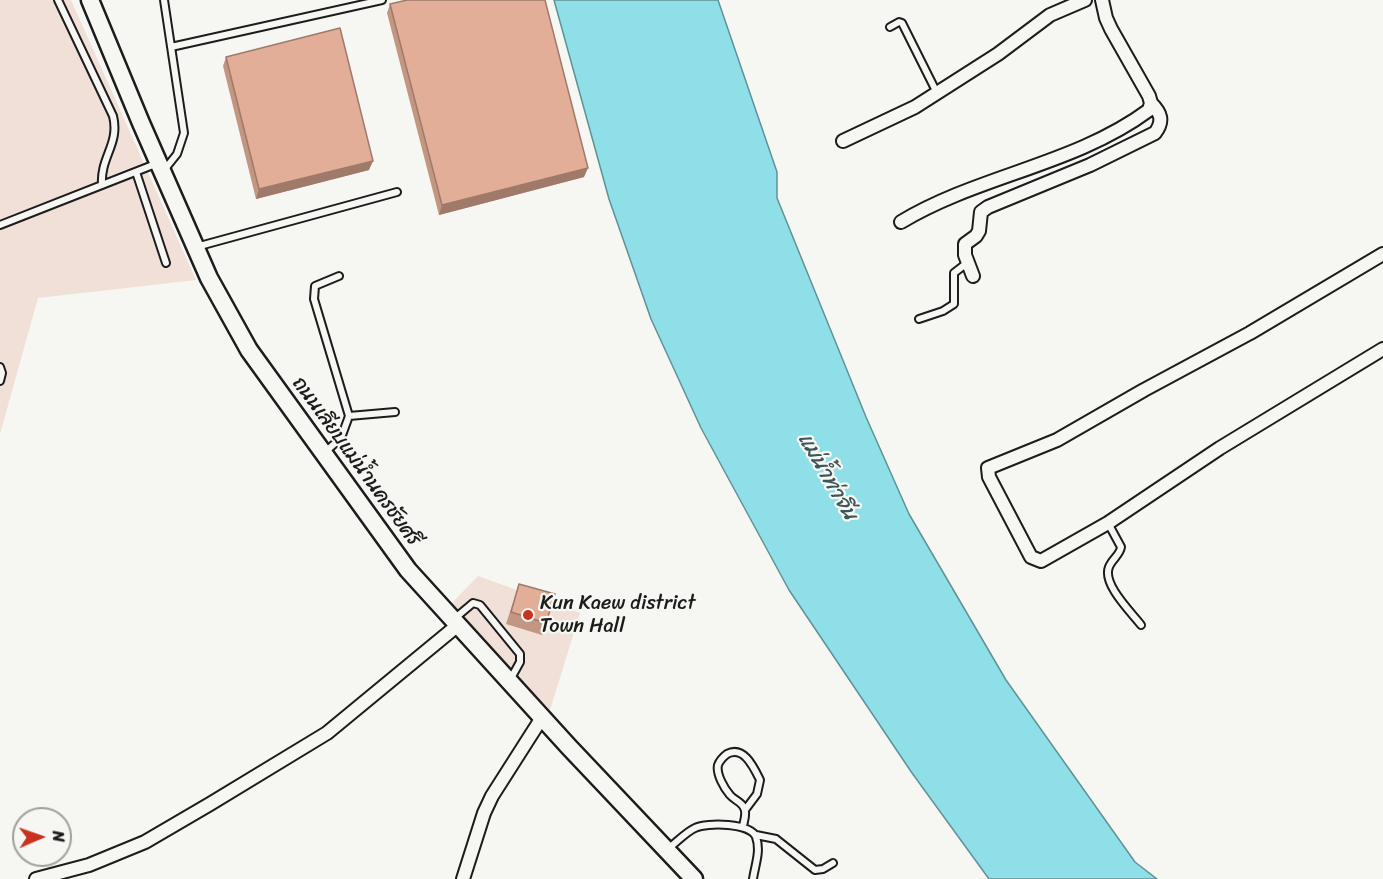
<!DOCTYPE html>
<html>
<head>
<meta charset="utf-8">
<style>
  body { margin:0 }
  #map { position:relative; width:1383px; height:879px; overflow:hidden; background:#f6f6f2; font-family:Sriracha,sans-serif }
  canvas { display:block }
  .north { position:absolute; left:12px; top:807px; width:60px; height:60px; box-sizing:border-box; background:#f6f6f2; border:2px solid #9f9f9c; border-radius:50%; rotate:88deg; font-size:16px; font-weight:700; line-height:24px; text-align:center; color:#1c1c1c }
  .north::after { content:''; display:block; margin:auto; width:21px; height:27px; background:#c8321e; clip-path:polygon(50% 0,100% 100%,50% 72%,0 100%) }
</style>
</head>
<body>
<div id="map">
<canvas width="1383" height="879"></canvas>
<div class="north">N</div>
</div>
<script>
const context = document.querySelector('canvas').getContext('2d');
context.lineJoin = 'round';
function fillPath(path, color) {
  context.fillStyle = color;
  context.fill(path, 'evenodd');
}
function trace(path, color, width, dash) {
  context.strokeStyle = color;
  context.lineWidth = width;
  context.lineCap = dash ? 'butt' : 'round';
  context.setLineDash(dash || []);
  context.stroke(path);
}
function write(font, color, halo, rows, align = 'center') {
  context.font = font + ' Sriracha,"Playpen Sans Thai",sans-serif';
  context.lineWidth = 4.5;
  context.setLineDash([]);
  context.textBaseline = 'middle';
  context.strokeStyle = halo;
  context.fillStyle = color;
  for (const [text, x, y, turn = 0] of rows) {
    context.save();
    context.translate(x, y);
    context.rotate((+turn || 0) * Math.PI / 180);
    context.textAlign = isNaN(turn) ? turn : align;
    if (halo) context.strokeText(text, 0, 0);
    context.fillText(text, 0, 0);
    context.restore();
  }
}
const built = new Path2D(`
  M0,0H71L196,280L38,298L0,434Z
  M478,576L580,613L550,710L450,605Z`);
const water = new Path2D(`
  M554,0H718L777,172V198L866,417L909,514L1006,680L1135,862L1157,879H989L912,773L789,590L701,428L651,319L609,199Z`);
const lane = new Path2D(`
  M58,0L113,116C120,144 100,157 102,185
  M164,0L184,133L177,154L165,169
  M890,27L899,22L902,23L937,93
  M171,47L382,0
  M136,172L166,263
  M0,225L158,163
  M196,247L397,192
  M339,276L315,286L314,299L349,416L395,412
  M919,319L943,311L954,304V273L967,263
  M0,367L2,373L0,381
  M325,452L341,438L349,416
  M1108,523L1121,547C1120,555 1112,559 1109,567C1102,584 1131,612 1141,625
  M454,619L473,603L480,605L520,654V662L510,680
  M743,826C744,821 747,813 744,808C742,802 734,800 730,795C724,788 716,774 718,765C720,760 723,757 727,754C744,745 754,768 760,780L757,794L745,810
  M756,835L776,839L815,870L823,869L833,863
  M669,848C677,842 686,832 695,828C707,822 751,823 756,837C761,851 755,865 753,879`);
const street = new Path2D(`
  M843,141L915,107L998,54L1050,15L1085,0
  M901,222C979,175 1075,165 1149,110L1151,103L1149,96L1111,29L1106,18L1102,0
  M1383,254L1250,333L1144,390L1057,440L988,468L989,477L1031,557L1041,561L1108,523L1220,448L1383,349
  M973,276L965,255V244L976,236L979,231L981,212L988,207L1090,165L1155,133C1164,121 1161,113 1151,103
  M36,879L89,865L145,842L210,804L327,733L458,625
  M463,879L484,813L492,796L543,716`);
const secondary = new Path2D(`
  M90,0L141,123L209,278L249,350L408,570L569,747L694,879`);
const wall = new Path2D(`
  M390,4L584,177L439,215L387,13Z
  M226,57L369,170L256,199L223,66Z
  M519,584L546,623L542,635L506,624Z`);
const shadedWall = new Path2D(`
  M373,161L369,170L256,199L259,189Z
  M588,168L584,177L439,215L442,205Z`);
const building = new Path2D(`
  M407,0H545L588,168L442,205L390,4Z
  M340,28L373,161L259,189L226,57Z
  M519,584L555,594L546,623L511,612Z`);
const markers = [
  [528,615,6,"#c8321e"]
];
const streetNames = [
  ["ถนนเลียบแม่น้ำนครชัยศรี",356,462,54]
];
const poiNames = [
  ["Kun Kaew district",540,604],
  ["Town Hall",540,627]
];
const waterNames = [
  ["แม่น้ำท่าจีน",827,477,60]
];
fillPath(built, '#f0e0d7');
fillPath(water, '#8edfe7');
trace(water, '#609196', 1.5);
trace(lane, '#1c1c1c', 10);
trace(street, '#1c1c1c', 16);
trace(secondary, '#1c1c1c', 21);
trace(lane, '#f6f6f2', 6);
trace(street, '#f6f6f2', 12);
trace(secondary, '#f6f6f2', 16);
fillPath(wall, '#c39682');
fillPath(shadedWall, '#9f7a6a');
fillPath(building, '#e3ae97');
trace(building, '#9f7a6a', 1.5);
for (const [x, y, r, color] of markers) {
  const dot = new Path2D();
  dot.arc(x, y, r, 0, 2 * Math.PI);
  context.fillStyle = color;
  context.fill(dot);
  trace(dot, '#f6f6f2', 2);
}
write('20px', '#1c1c1c', '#f6f6f2', streetNames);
write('20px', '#1c1c1c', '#f6f6f2', poiNames, 'left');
write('italic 21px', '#3e5659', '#f6f6f2', waterNames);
</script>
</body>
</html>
